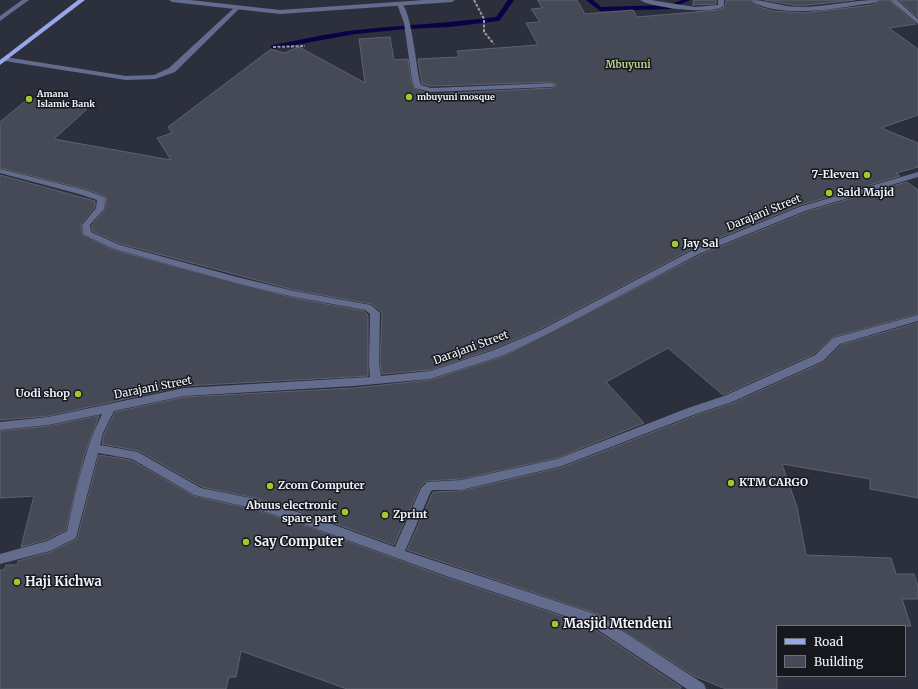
<!DOCTYPE html>
<html>
<head>
<meta charset="utf-8">
<style>
  body { margin:0 }
  #map { position:relative; width:918px; height:689px; overflow:hidden; background:#2c2f3c; font-family:Merriweather,serif }
  canvas { display:block }
  .legend { position:absolute; left:776px; top:625px; width:130px; height:52px; box-sizing:border-box; background:#16181d; border:1px solid #6e7076; margin:0; padding:5px 7px; list-style:none; font-size:12px; color:#f2f4fc }
  .legend li { display:flex; align-items:center; gap:8px; height:20px }
  .legend b { width:20px; border:1px solid #6e7076 }
</style>
</head>
<body>
<div id="map">
<canvas width="918" height="689"></canvas>
<ul class="legend">
<li><b style="height:5px;background:#96a6e9"></b>Road</li>
<li><b style="height:11px;background:#464a57"></b>Building</li>
</ul>
</div>
<script>
const context = document.querySelector('canvas').getContext('2d');
context.lineJoin = 'round';
function fillPath(path, color) {
  context.fillStyle = color;
  context.fill(path, 'evenodd');
}
function trace(path, color, width, dash) {
  context.strokeStyle = color;
  context.lineWidth = width;
  context.lineCap = dash ? 'butt' : 'round';
  context.setLineDash(dash || []);
  context.stroke(path);
}
function write(font, color, halo, rows, align = 'center') {
  context.font = font + ' Merriweather,serif';
  context.lineWidth = 3;
  context.setLineDash([]);
  context.textBaseline = 'middle';
  context.strokeStyle = halo;
  context.fillStyle = color;
  for (const [text, x, y, turn = 0] of rows) {
    context.save();
    context.translate(x, y);
    context.rotate((+turn || 0) * Math.PI / 180);
    context.textAlign = isNaN(turn) ? turn : align;
    if (halo) context.strokeText(text, 0, 0);
    context.fillText(text, 0, 0);
    context.restore();
  }
}
const stream = new Path2D(`
  M508,0H514L500,20L498,21L450,27L406,29L355,34L273,49L270,47L273,45C301,40 329,33 357,30C403,25 450,23 496,17Z
  M586,0H593L601,7L669,5L682,0H690L670,9L600,11Z`);
const building = new Path2D(`
  M538,0H577L585,14L633,10L637,17L718,10L725,7L726,0H750L760,7L773,11L803,13L847,8L872,5L880,0H889L916,24L889,28L918,49V115L881,128L918,143V167L896,173L900,176L798,206L692,249L540,329L493,349L430,370L382,374L380,364L382,313L372,304L294,290L121,244L92,231V225L105,209L107,199L106,196L85,189L0,168V122L29,98L87,109L54,139L171,160L157,138L172,133L168,127L271,49L284,53L299,47L365,83L359,39L390,37L394,60L408,59L411,80L415,89L430,94L553,88L557,84L552,82L431,86L422,84L419,66L418,59L459,57L457,51L538,45L526,23L540,22L531,9L542,8Z
  M694,0H716V4L693,5Z
  M765,0H855L799,6Z
  M899,0H918V17Z
  M0,175L95,201V207L81,224L82,234L114,250L294,298L364,311L368,315V376L184,386L48,416L0,420Z
  M907,182L918,190V314L833,337L814,354L723,395L668,348L606,382L644,423L557,458L461,479L426,481L420,487L394,545L308,514L256,498L202,487L139,451L102,444L104,434L115,412L184,397L354,388L430,380L502,357L700,255L806,212Z
  M918,323V498L870,489V479L782,464L797,507L806,555L891,558L896,574H914L918,586V599H902L911,626H777V689H726L694,676L598,614L407,550L433,492L461,491L563,467L697,415L733,403L824,362L841,345Z
  M99,416L84,456L66,530L46,540L21,547L34,496L0,498V431L48,426Z
  M99,455L131,460L194,496L256,510L306,526L445,577L588,625L681,687L680,689H347L241,651L236,677H229L226,689H0V570H4L6,565H17L18,561L50,552L77,539Z`);
const path = new Path2D(`
  M474,0L484,19V32L494,44
  M273,47L305,46`);
const service = new Path2D(`
  M400,2C412,8 416,70 421,85L431,88L552,83L556,85L552,87L430,92L415,88L412,80L404,23L397,4Z
  M235,7L240,8L175,72L155,79L126,80L5,61L1,59L5,57L126,76L154,75L169,68Z`);
const minor = new Path2D(`
  M22,0H29L0,21V16Z
  M169,0H190L280,10L424,0H455L452,2L280,14L172,2Z
  M640,0H651L695,7L718,5V0H724V6C713,15 651,8 640,0Z
  M751,0C767,0 783,7 799,7C826,7 852,0 879,0C874,4 865,4 858,5C832,10 773,18 751,0Z
  M890,0H897L918,19V24Z
  M0,169L85,190L105,197L106,199L104,209L90,225L91,232L120,245L237,277L294,291L371,305L380,313L379,364L381,376L430,371L494,350L541,330L693,250L799,207L918,172V177L805,211L699,254L547,334L502,356L430,379L354,386L184,396L114,411L103,433L100,445L138,452L201,488L256,499L307,515L395,547L421,488L427,482L461,480L557,459L688,408L724,396L815,355L833,338L918,315V321L840,344L823,361L732,402L696,414L562,466L461,490H433L431,491L405,551L598,615L704,684L706,689H687L589,624L446,576L306,525L256,509L194,495L132,459L98,453L76,538L50,551L0,564V554L47,541L67,531C76,491 84,450 102,414L48,425L0,430V422L48,417L184,388L370,377L369,364L370,314L365,310L294,297L237,283L114,249L83,234L82,225L96,208L97,200L79,194L0,173Z`);
const primary = new Path2D(`
  M78,0H85L0,65V60Z`);
const markers = [
  [409,97,4,"#a1c929"],
  [29,99,4,"#a1c929"],
  [867,175,4,"#a1c929"],
  [829,193,4,"#a1c929"],
  [675,244,4,"#a1c929"],
  [78,394,4,"#a1c929"],
  [731,483,4,"#a1c929"],
  [270,486,4,"#a1c929"],
  [345,512,4,"#a1c929"],
  [385,515,4,"#a1c929"],
  [246,542,4,"#a1c929"],
  [17,582,4,"#a1c929"],
  [555,624,4,"#a1c929"]
];
const farPoinames = [
  ["Amana",37,94],
  ["Islamic Bank",37,104],
  ["mbuyuni mosque",417,97]
];
const farNeighbourhoodnames = [
  ["Mbuyuni",628,65]
];
const poiNames = [
  ["7-Eleven",859,175,"right"],
  ["Said Majid",837,193],
  ["Jay Sal",683,244],
  ["Uodi shop",70,394,"right"],
  ["KTM CARGO",739,483],
  ["Zcom Computer",278,486],
  ["Abuus electronic",337,506,"right"],
  ["spare part",337,519,"right"],
  ["Zprint",393,515]
];
const streetNames = [
  ["Darajani Street",764,213,-22],
  ["Darajani Street",471,348,-20],
  ["Darajani Street",153,388,-11]
];
const nearPoinames = [
  ["Say Computer",254,542],
  ["Haji Kichwa",25,582],
  ["Masjid Mtendeni",563,624]
];
fillPath(stream, '#0a0246');
fillPath(building, '#464a57');
trace(building, '#5e6270', 1);
trace(path, '#989ba5', 2, [3, 1.5]);
fillPath(service, '#646c8d');
fillPath(minor, '#646c8d');
fillPath(primary, '#96a6e9');
for (const [x, y, r, color] of markers) {
  const dot = new Path2D();
  dot.arc(x, y, r, 0, 2 * Math.PI);
  context.fillStyle = color;
  context.fill(dot);
  trace(dot, '#16181d', 1.5);
}
write('bold 9px', '#f2f4fc', '#16181d', farPoinames, 'left');
write('bold 10px', '#b9d188', '#16181d', farNeighbourhoodnames);
write('bold 11px', '#f2f4fc', '#16181d', poiNames, 'left');
write('11px', '#f2f4fc', '#16181d', streetNames);
write('bold 13px', '#f2f4fc', '#16181d', nearPoinames, 'left');
</script>
</body>
</html>
